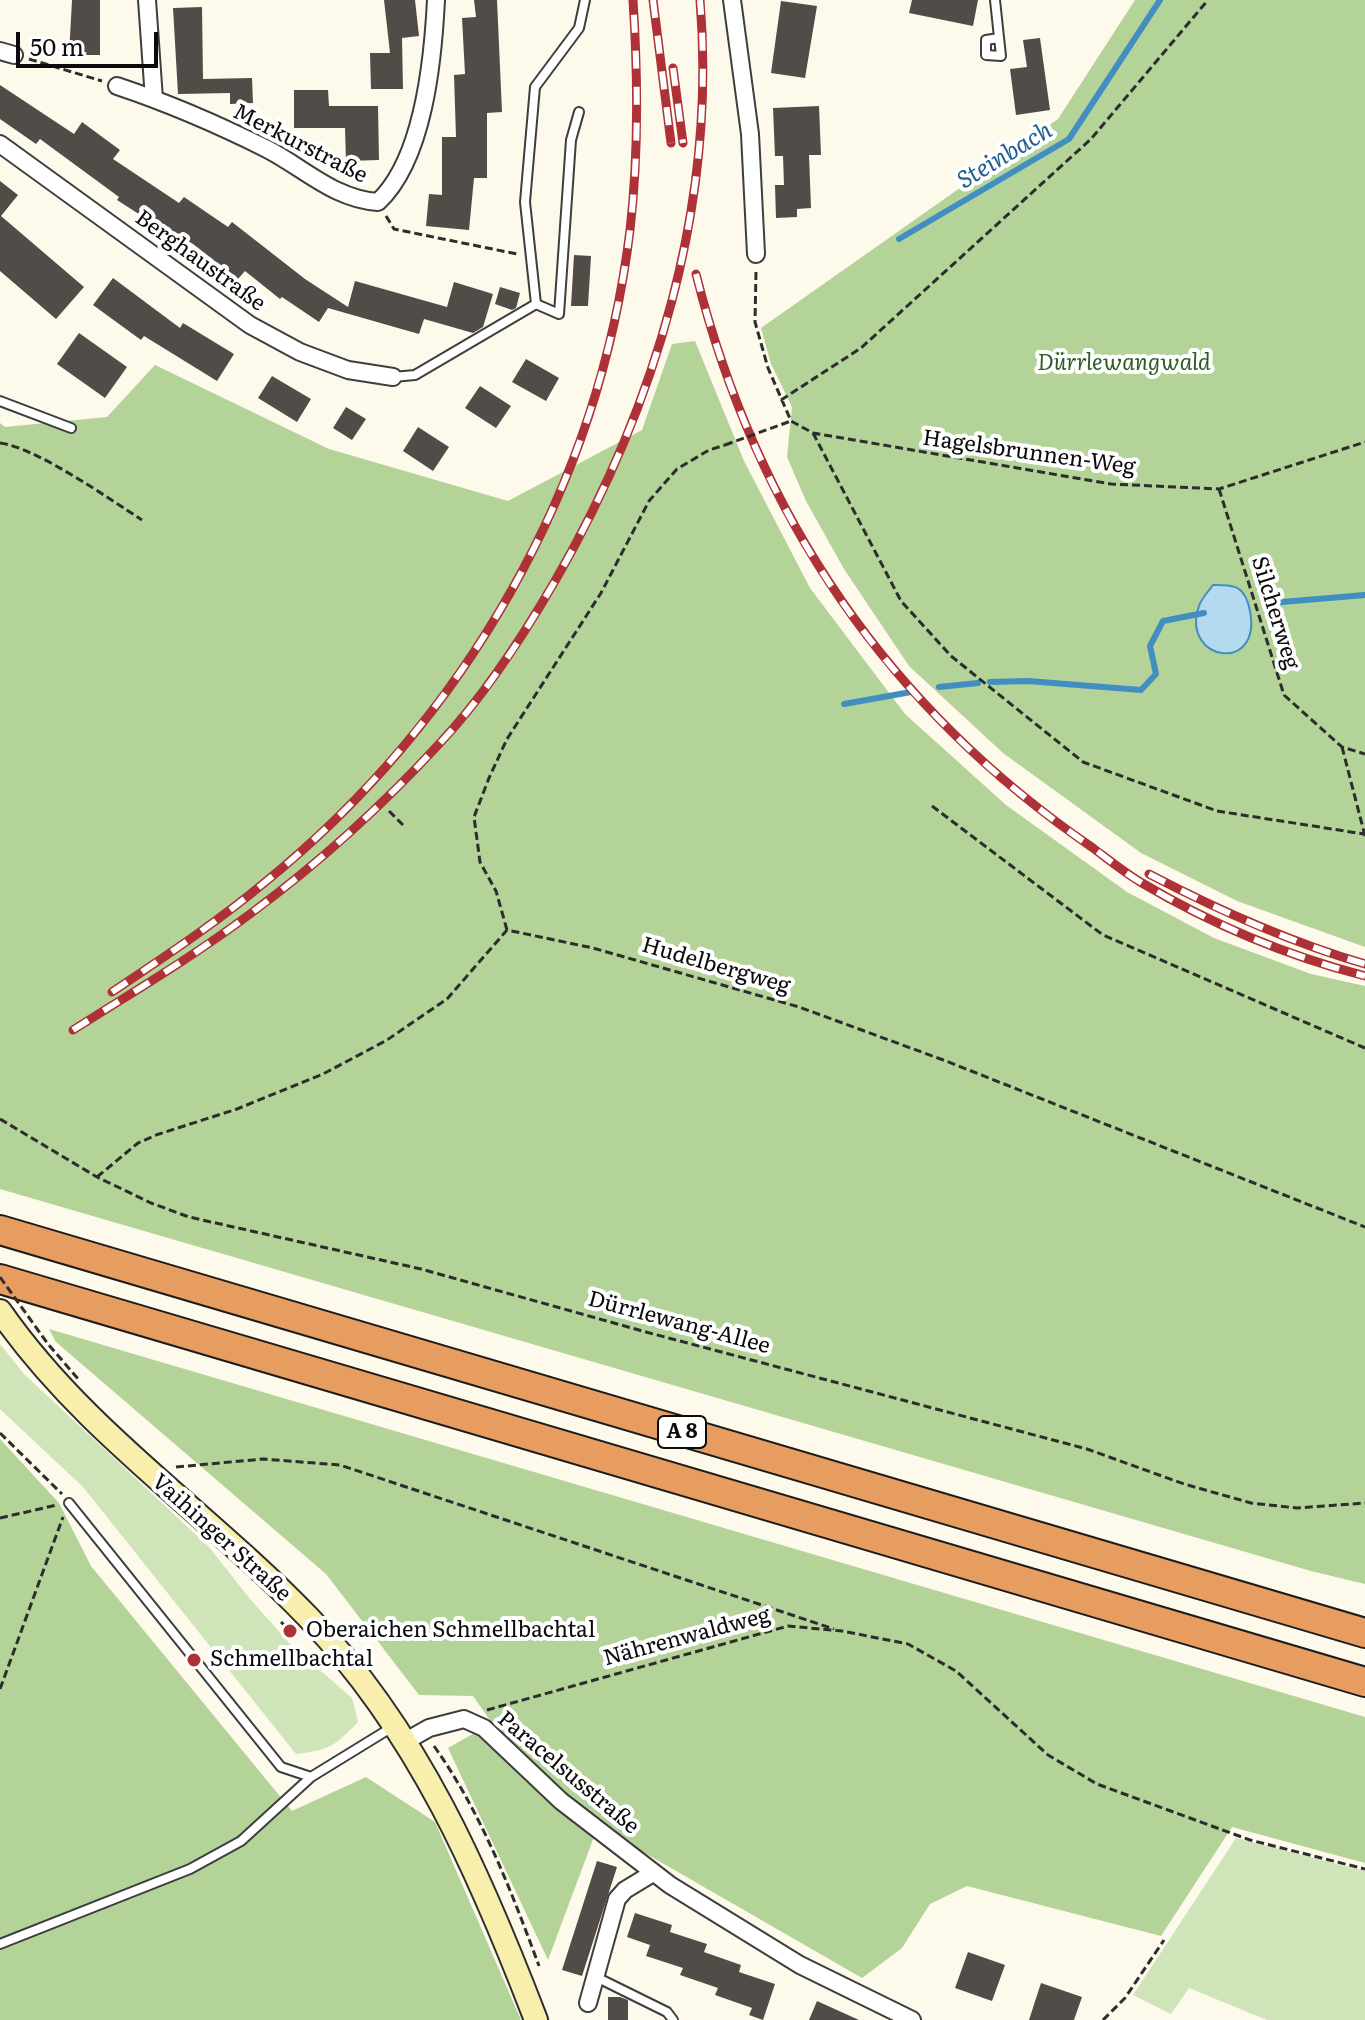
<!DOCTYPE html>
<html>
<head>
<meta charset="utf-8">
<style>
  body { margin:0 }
  #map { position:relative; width:1365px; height:2020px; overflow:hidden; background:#fdf9eb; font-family:Literata,serif }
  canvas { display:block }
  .scale { position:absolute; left:16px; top:32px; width:142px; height:36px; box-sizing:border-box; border:4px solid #0b0b0b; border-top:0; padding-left:10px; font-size:24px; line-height:28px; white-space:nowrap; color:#0b0b0b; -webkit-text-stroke:6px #fff; paint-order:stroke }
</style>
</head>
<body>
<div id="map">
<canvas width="1365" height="2020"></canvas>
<div class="scale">50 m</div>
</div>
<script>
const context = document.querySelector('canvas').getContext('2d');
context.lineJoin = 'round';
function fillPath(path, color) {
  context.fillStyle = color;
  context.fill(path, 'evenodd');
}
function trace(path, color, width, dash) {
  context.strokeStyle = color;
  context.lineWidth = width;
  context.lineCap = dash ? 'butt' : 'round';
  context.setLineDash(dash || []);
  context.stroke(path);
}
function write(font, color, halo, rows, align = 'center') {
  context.font = font + ' Literata,serif';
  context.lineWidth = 8;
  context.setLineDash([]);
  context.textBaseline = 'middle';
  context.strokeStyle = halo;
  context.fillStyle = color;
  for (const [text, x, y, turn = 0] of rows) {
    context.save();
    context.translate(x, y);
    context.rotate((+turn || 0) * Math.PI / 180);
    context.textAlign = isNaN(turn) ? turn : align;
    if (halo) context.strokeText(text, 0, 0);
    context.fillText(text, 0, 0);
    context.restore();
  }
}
const green = new Path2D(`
  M0,1344L25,1375L209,1547L250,1599L292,1646L352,1698L358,1722C335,1746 330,1750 296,1754L83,1487L0,1409Z
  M1236,1838L1365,1871V2020H1267L1189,1988L1171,2014L1133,1995Z`);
const forest = new Path2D(`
  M1135,0H1365V947L1237,901L1141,853L1003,753L909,666L844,569L806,501L787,457L792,407L771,364L761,328L1058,119Z
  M695,341L744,461L810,588L905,714L1006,805L1127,892L1214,938L1311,974L1365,986V1584L1311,1571L0,1189V423L5,427L107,417L155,365L329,449L508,501L642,430L672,344Z
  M49,1329L1365,1717V1863L1232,1827L1161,1936L967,1886L930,1904L902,1948L862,1978L598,1826L548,1960L448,1748L492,1723L473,1696L419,1695L326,1574L56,1342Z
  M0,1439L59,1503L91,1566L292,1811L366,1777L435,1822L521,2020H0Z`);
const water = new Path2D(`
  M1213,585C1230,585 1242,584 1248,603C1269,676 1179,663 1199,606C1201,599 1208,592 1213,585Z`);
const stream = new Path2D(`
  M899,239L1069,139L1160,0
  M1270,603L1365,595
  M990,682L1028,681L1141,690L1156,674L1150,646L1163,621L1204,613
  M939,687L978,683
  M844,704L911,692`);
const building = new Path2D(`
  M72,0H100V55H69Z
  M384,0H415L419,36L402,38L403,89H371L370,53H390Z
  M474,0H497L502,112L487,113V178H474L469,230L426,226L429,194L442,195V137H456L454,75L465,74L462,18L476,17Z
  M912,0H978L973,26L909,13Z
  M781,1L817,6L805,78L771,73Z
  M202,7L203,79L252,78L253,103L230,104V93L178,94L173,8Z
  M1040,38L1050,110L1016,115L1010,69L1027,67L1023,40Z
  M0,85L74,134L82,122L120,150L113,159L179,203L184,197L228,227L232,222L305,279L348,307L355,281L447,307L454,282L493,294L483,327L473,333L424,319L419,334L328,308L319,322L282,297L280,299L245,271L238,279L193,244L147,215L145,218L117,200L119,197L40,139L36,144L0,119Z
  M294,90H328L329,106H378L379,160L346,161L345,128H294Z
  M819,106L821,155H809L811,208L797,209V217L776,218L775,185H784L783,156H775L773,108Z
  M0,181L18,195L1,216L84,287L56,319L0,271Z
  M574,255L591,256L588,306H571Z
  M113,278L180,328L183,323L234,354L217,381L144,336L141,340L93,305Z
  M500,287L520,293L516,308L512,310L495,304Z
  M79,333L127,367L105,398L57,364Z
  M526,359L559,378L546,401L512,382Z
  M272,376L311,399L297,422L258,398Z
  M480,386L511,406L496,428L465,408Z
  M346,407L366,419L352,440L333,428Z
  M418,427L449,447L433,471L403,451Z
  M597,1861L617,1867L582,1976L562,1970Z
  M635,1913L672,1925L670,1932L707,1944L704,1952L741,1965L739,1972L775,1984L763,2020L749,2015L752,2008L715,1995L718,1988L680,1975L683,1968L646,1956L650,1945L627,1937Z
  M968,1952L1005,1965L992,2001L955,1988Z
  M1041,1983L1082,1997L1074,2020H1029Z
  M608,1997H620L628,2000V2020H608Z
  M817,2001L859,2020H809Z`);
const path = new Path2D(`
  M29,59L102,81
  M386,216L394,229L517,254
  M756,272L755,322L768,368L791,421L813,433L1111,484L1219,489L1365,442
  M781,400L861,348L1091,139L1208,0
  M813,433L901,601L951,656L1083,762L1217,811L1364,834
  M0,443C37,448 108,498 142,520
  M1219,489L1284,695L1342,747L1365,754
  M1342,747L1365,836
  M932,806L1103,935L1365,1048
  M389,811L403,825
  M507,930L496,891L480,862L474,817L489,778L507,739L601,593L649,501L677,469L709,450L725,445
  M0,1119L97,1177L151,1203L189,1217L421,1269L646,1332L1087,1449L1184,1484L1251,1503L1297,1508L1365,1503
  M97,1177L138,1143L156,1135L237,1109L323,1074L387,1040L447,999L507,930L593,948L799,1007L946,1061L1365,1227
  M0,1433L62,1494
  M176,1467L263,1459L340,1465L834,1629
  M0,1518L57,1505
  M281,1622L296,1636
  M0,1689L63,1517
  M487,1710L788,1626L842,1631L908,1644L956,1671L1048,1755L1097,1784L1250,1840L1365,1869
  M434,1746C481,1812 511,1890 539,1966
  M1103,2020L1125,1998L1164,1940`);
const service = new Path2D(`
  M995,0L1001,56L986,55V40L999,38
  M536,304L559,314L571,140L579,112
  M393,377L415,375L536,304L525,202L535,87L579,28L585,0
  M0,401L71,428
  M69,1503L281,1767L311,1777
  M0,1944L190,1869L241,1841L311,1777L394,1726
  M596,1977L667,2012L673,2020`);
const minor = new Path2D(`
  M147,0L154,99
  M732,0L750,134L756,254
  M0,51L14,55
  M117,86C168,103 219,125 267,149C304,168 334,199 378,202C424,159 433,60 436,0
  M0,144L250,325L300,352L348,370L393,377
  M406,1741L429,1728L464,1719L484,1728L561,1801L670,1885L800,1965L912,2020
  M588,2003L617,1899L625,1890L653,1873`);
const secondary = new Path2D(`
  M0,1311C84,1432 207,1512 308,1617C418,1731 480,1874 536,2020`);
const motorway = new Path2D(`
  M0,1230L1365,1633
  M0,1279L1365,1682`);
const rail = new Path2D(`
  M653,0L671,143
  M673,68L683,143
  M696,274C757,516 887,707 1093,848C1109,860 1125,873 1142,883C1211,924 1288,956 1365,976
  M1149,874C1218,910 1290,942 1365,964
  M112,992C164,957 216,923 264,883C465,720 599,487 630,230C639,153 638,77 633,0
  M73,1030C133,992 194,956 250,914C319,863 382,806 440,743C485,695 522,638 555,581C656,406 717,204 700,0`);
const pathBridge = new Path2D(`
  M725,445L791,421
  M0,1277L48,1344L79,1380`);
const markers = [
  [290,1631,8,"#ad3137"],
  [194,1660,8,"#ad3137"]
];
const shields = [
  [682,1432,48]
];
const shieldNames = [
  ["A 8",682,1432]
];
const streetNames = [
  ["Merkurstraße",300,144,27],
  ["Berghaustraße",200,261,36],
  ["Hagelsbrunnen-Weg",1029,453,8],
  ["Silcherweg",1275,613,73],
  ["Hudelbergweg",716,966,16],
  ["Dürrlewang-Allee",679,1323,15],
  ["Vaihinger Straße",221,1538,42],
  ["Nährenwaldweg",687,1637,-15],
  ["Paracelsusstraße",568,1773,40]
];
const parkNames = [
  ["Dürrlewangwald",1124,364]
];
const poiNames = [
  ["Oberaichen Schmellbachtal",306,1631],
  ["Schmellbachtal",210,1660]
];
const waterNames = [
  ["Steinbach",1005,156,-31]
];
fillPath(green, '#cfe4b8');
fillPath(forest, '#b3d399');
fillPath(water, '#b4daf0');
trace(water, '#428ec0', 2);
trace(stream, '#428ec0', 6);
fillPath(building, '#524c48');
trace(service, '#3e3e3e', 12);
trace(minor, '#3e3e3e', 20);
trace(secondary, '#2d2d2d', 26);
trace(motorway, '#1c1c1c', 32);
trace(path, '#2d2d2d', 3, [8, 4]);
trace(service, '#fff', 8);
trace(minor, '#fff', 16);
trace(secondary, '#f7efab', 22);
trace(motorway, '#e79d5f', 28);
trace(rail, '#ad3137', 9);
trace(rail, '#fff', 6, [18]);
trace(pathBridge, '#2d2d2d', 3, [8, 4]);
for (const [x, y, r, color] of markers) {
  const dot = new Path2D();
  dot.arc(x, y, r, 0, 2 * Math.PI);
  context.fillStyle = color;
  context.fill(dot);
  trace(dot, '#fff', 3);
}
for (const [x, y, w] of shields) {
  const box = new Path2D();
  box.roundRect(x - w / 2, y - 16, w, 32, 6);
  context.fillStyle = '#fff';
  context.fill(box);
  trace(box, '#0b0b0b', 2);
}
write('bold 20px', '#0b0b0b', null, shieldNames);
write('22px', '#0b0b0b', '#fff', streetNames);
write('italic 22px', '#2e5c22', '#fff', parkNames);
write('22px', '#0b0b0b', '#fff', poiNames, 'left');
write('italic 24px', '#216090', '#fff', waterNames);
</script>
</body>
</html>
